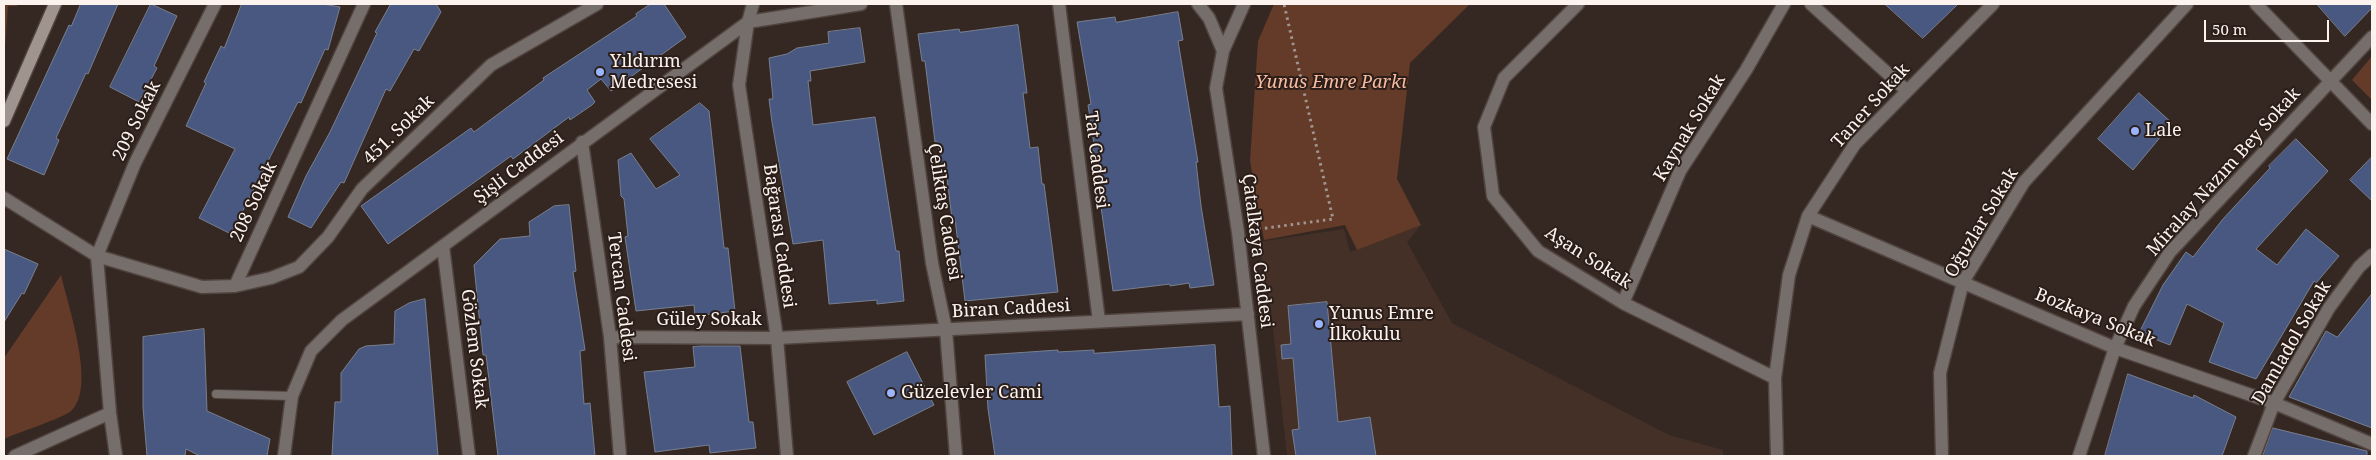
<!DOCTYPE html>
<html>
<head>
<meta charset="utf-8">
<style>
  body { margin:0 }
  #map { position:relative; width:2376px; height:460px; overflow:hidden; background:#352822; font-family:"Noto Serif",serif }
  canvas { display:block }
  .frame { position:absolute; inset:0; border:5px solid #fcf3ef; pointer-events:none }
  .scale { position:absolute; left:2204px; top:20px; width:125px; height:22px; box-sizing:border-box; border:2px solid #fcf3ef; border-top:0; padding-left:6px; font-size:15px; line-height:18px; white-space:nowrap; color:#fcf3ef; -webkit-text-stroke:4px #2b1e19; paint-order:stroke }
</style>
</head>
<body>
<div id="map">
<canvas width="2376" height="460"></canvas>
<div class="frame"></div>
<div class="scale">50 m</div>
</div>
<script>
const context = document.querySelector('canvas').getContext('2d');
context.lineJoin = 'round';
function fillPath(path, color) {
  context.fillStyle = color;
  context.fill(path, 'evenodd');
}
function trace(path, color, width, dash) {
  context.strokeStyle = color;
  context.lineWidth = width;
  context.lineCap = dash ? 'butt' : 'round';
  context.setLineDash(dash || []);
  context.stroke(path);
}
function write(font, color, halo, rows, align = 'center') {
  context.font = font + ' "Noto Serif",serif';
  context.lineWidth = 4;
  context.setLineDash([]);
  context.textBaseline = 'middle';
  context.strokeStyle = halo;
  context.fillStyle = color;
  for (const [text, x, y, turn = 0] of rows) {
    context.save();
    context.translate(x, y);
    context.rotate((+turn || 0) * Math.PI / 180);
    context.textAlign = isNaN(turn) ? turn : align;
    if (halo) context.strokeText(text, 0, 0);
    context.fillText(text, 0, 0);
    context.restore();
  }
}
const built = new Path2D(`
  M1421,225L1407,242L1452,323L1669,435L1723,450V456H1287L1270,301L1258,242L1344,229L1350,252Z`);
const green = new Path2D(`
  M4,4H17V6H8L4,62Z
  M1274,4H1470L1410,63L1397,179L1421,225L1357,250L1345,225L1264,240L1250,161L1258,41Z
  M2372,56V100L2352,80Z
  M61,275C68,306 97,388 71,411C63,418 17,433 4,439V358Z`);
const building = new Path2D(`
  M81,4H118L88,74L86,73L56,138L59,140L44,175L7,159L69,25L71,26Z
  M151,4L177,16L154,66L157,68L139,102L110,87Z
  M242,4H323L340,7L328,50L325,49L301,103L298,102L231,234L199,218L235,149L186,126L206,83L204,82L221,46L224,48Z
  M393,4H436L441,12L419,51L414,49L390,91L386,89L344,183L341,182L311,228L288,217L306,176L330,132L377,33L375,32L390,5Z
  M651,4H664L686,37L611,91L601,79L587,90L595,102L592,105L570,120L569,117L513,159L511,156L388,244L361,206L471,128L474,132L544,80L543,78L637,16L636,14Z
  M1885,4H1958L1923,38Z
  M2317,4H2372V8L2345,36Z
  M1178,12L1183,40L1178,41L1198,162H1196L1201,206L1214,285L1190,288L1189,283L1170,286V284L1113,291L1092,144H1094L1088,105L1091,104L1077,22L1115,17L1116,22Z
  M1018,25L1027,93H1023L1030,148L1038,147L1042,184H1044L1058,292L965,301L955,219H952L947,178L942,179L938,142H935L925,61H922L918,34L959,29L960,32Z
  M860,28L865,62L810,71L811,81H808L813,125L875,117L896,251H899L904,301L877,304V300L829,304L823,240L793,244L772,122L769,99H773L769,58L787,54L797,48L829,43L828,32Z
  M2139,93L2172,123L2133,170L2098,139Z
  M700,103L709,111L724,248H728L735,311L695,316L694,305L636,311L625,237L628,236L624,199L621,196L618,160L631,153L656,189L680,175L650,139Z
  M2296,139L2328,171L2256,249L2277,265L2306,229L2339,256L2316,283L2314,281L2256,379L2209,362L2224,323L2187,304L2170,345L2139,333L2163,285L2186,252L2193,257L2223,219L2270,168L2269,166Z
  M2372,157V201L2350,180Z
  M569,205L576,271L573,272L585,350L580,351L584,404L590,403L595,456H498L486,355H483L474,265L500,239L530,236L529,222L554,206Z
  M4,249L38,264L24,294L22,293L4,322Z
  M2372,294V428L2289,397L2326,331L2337,337Z
  M425,299L438,456H332L335,402H341V373L359,349L366,346L394,344L395,311L409,303Z
  M1327,302L1338,422L1370,417L1376,456H1296L1292,430L1299,429L1293,358L1282,359L1281,345L1291,344L1288,306Z
  M204,329L207,411L270,439L267,456H200L186,449L185,456H147L143,407V337Z
  M1215,345L1219,407L1230,406L1232,456H995L988,409L985,355L1058,350V352L1094,350V353Z
  M701,346H740L749,422H753L756,448L710,453L709,445L655,452L644,372L695,367L693,347Z
  M907,352L934,405L874,435L847,382Z
  M2128,374L2193,398L2194,395L2236,417L2222,456H2105Z
  M2273,428L2367,451V456H2263Z`);
const path = new Path2D(`
  M1252,230L1333,219L1284,4`);
const lane = new Path2D(`
  M216,394L292,396`);
const street = new Path2D(`
  M215,4L135,163L97,256L202,287L235,286L364,4
  M753,4L748,22L739,85L777,338L787,456
  M896,4L932,263L946,330L956,456
  M1059,4L1099,321
  M1198,4L1209,18L1223,51
  M1244,4L1223,51L1216,88L1238,232L1264,456
  M1578,4L1504,78L1484,127L1493,196L1538,251L1623,303L1775,378
  M1811,4L1907,91
  M2256,4L2372,124
  M582,142L610,337L620,456
  M4,198L97,256L110,413L116,456
  M1808,216L2115,348L2274,403L2372,444
  M443,246L469,456
  M235,286L271,278L299,267L328,237L362,189L491,65L597,4
  M1623,303L1680,171L1746,70L1784,4
  M610,337L777,338L1248,314
  M15,456L110,413
  M284,456L292,396L311,351L342,320L748,22L861,4
  M1777,456L1775,378L1789,275L1808,216L1855,144L1993,4
  M1942,456L1940,373L1963,282L2024,182L2187,4
  M2079,456L2115,348L2134,306L2170,252L2372,37
  M2254,456L2274,403L2329,308L2359,267L2372,255`);
const secondary = new Path2D(`
  M4,121L55,4`);
const markers = [
  [600,72,5,"#99b5fd"],
  [2135,131,5,"#99b5fd"],
  [1319,324,5,"#99b5fd"],
  [891,393,5,"#99b5fd"]
];
const poiNames = [
  ["Yıldırım",610,62],
  ["Medresesi",610,83],
  ["Lale",2145,131],
  ["Yunus Emre",1329,314],
  ["İlkokulu",1329,335],
  ["Güzelevler Cami",901,393]
];
const parkNames = [
  ["Yunus Emre Parkı",1331,83]
];
const streetNames = [
  ["Taner Sokak",1871,106,-48],
  ["209 Sokak",137,121,-64],
  ["Kaynak Sokak",1690,128,-59],
  ["451. Sokak",399,130,-44],
  ["Tat Caddesi",1096,160,83],
  ["Şişli Caddesi",519,168,-37],
  ["Miralay Nazım Bey Sokak",2224,172,-48],
  ["208 Sokak",254,202,-65],
  ["Çeliktaş Caddesi",944,212,81],
  ["Oğuzlar Sokak",1982,223,-59],
  ["Bağarası Caddesi",779,236,82],
  ["Çatalkaya Caddesi",1257,251,83],
  ["Aşan Sokak",1588,258,33],
  ["Tercan Caddesi",621,297,83],
  ["Biran Caddesi",1011,309,-3],
  ["Bozkaya Sokak",2095,318,22],
  ["Güley Sokak",709,320],
  ["Damladol Sokak",2292,343,-60],
  ["Gözlem Sokak",474,349,83]
];
fillPath(built, '#443027');
fillPath(green, '#643a28');
fillPath(building, '#485881');
trace(building, '#797f8e', 1);
trace(lane, '#51443f', 10);
trace(street, '#51443f', 15);
trace(secondary, '#51443f', 15);
trace(path, '#9f948f', 3, [2.5, 4]);
trace(lane, '#766e6b', 8);
trace(street, '#766e6b', 12);
trace(secondary, '#a0948f', 12);
for (const [x, y, r, color] of markers) {
  const dot = new Path2D();
  dot.arc(x, y, r, 0, 2 * Math.PI);
  context.fillStyle = color;
  context.fill(dot);
  trace(dot, '#2b1e19', 2);
}
write('18px', '#fcf3ef', '#2b1e19', poiNames, 'left');
write('italic 18px', '#f8bba1', '#2b1e19', parkNames);
write('18px', '#fcf3ef', '#2b1e19', streetNames);
</script>
</body>
</html>
